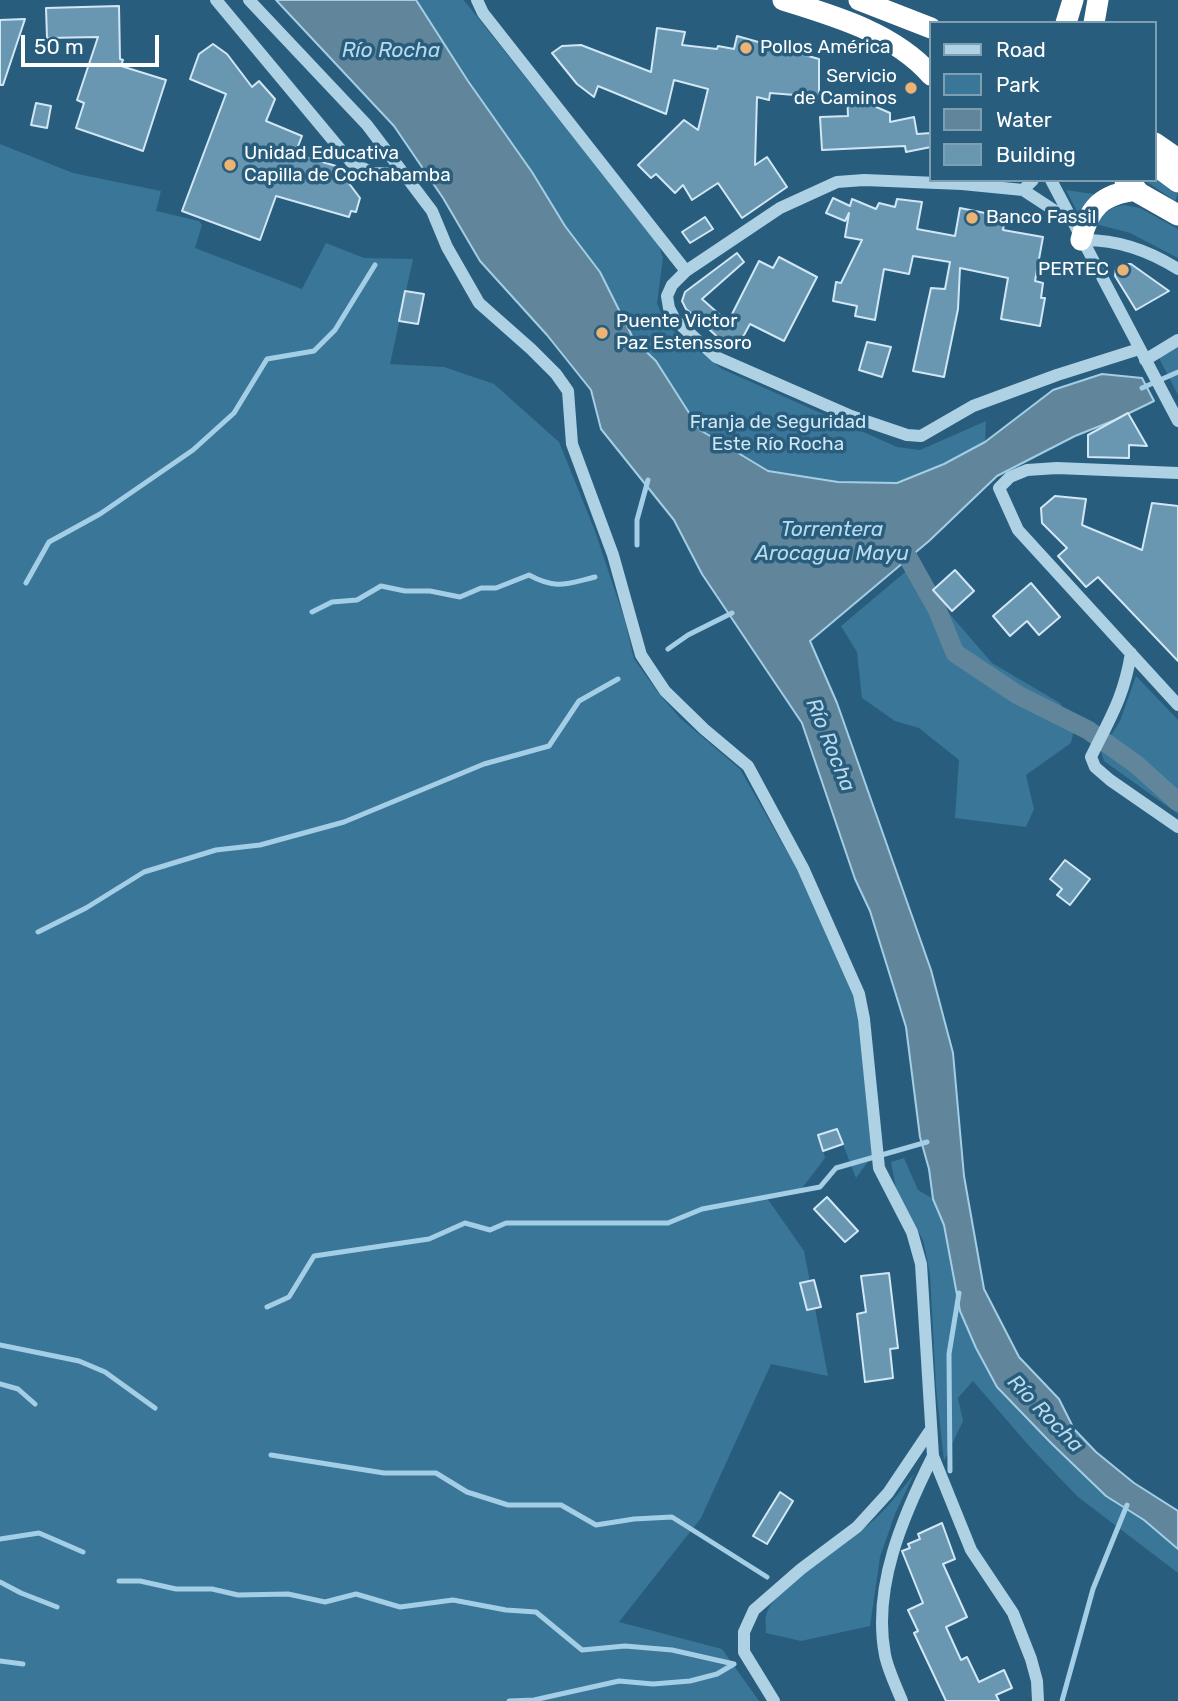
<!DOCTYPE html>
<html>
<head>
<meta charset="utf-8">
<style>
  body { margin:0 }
  #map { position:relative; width:1178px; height:1701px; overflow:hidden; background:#285d7d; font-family:Rubik,sans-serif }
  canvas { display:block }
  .legend { position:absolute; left:929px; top:21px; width:228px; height:161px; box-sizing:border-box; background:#285d7d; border:2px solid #7e9eb1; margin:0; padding:9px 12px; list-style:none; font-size:21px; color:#fff }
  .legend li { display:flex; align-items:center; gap:14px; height:35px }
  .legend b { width:35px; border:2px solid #7e9eb1 }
  .scale { position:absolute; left:21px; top:35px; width:138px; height:32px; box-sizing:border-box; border:4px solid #fff; border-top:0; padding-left:9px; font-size:21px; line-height:24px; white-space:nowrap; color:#fff; -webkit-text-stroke:5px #285d7d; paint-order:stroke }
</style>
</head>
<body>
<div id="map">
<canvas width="1178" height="1701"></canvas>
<ul class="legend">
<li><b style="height:9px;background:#aed1e4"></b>Road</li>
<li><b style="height:19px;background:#397698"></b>Park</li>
<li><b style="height:19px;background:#61869c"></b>Water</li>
<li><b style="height:19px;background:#6997b2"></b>Building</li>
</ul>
<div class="scale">50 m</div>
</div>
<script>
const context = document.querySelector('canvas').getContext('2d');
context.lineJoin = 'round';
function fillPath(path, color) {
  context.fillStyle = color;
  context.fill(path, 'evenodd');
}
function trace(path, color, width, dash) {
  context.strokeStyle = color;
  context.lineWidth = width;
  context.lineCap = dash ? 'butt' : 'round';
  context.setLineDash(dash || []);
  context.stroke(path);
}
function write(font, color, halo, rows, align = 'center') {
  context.font = font + ' Rubik,sans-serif';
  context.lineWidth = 7;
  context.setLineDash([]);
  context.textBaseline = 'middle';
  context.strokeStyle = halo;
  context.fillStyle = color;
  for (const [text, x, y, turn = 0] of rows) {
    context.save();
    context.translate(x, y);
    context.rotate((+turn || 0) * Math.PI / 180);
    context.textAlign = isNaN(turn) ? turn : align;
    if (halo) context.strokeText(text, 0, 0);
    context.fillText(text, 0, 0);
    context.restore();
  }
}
const green = new Path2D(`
  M416,0H463L467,4L659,245L663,258L657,303L666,325L722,369L897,447L920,450L986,421L985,442L944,464L897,483L838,482L768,471L700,430L656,361L634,340L600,272L565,226Z
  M0,144L73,173L161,191L156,211L199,221L202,225L195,248L302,289L326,243L364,258L413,259L390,364L444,367L494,384L559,442L595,531L625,621L634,659L660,695L680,718L740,769L798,871L857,1005L872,1156L856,1178L837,1129L819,1135L825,1158L800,1191L767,1198L804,1251L828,1376L771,1364L701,1518L619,1622L722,1649L759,1701H0Z
  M1155,177L1178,194L1175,201L1144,180H1155Z
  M1066,190L1100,195L1081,219Z
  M1124,205L1140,208L1178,229V258L1130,233L1096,224C1103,213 1110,207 1124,205Z
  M1178,347V395L1159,358Z
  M910,568L992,663L1060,703L1074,729L1071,743L1026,775L1034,809L1026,827L955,818L959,760L919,728L895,721L862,698L857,652L841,626Z
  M1136,676L1178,720V814L1104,761L1101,751L1120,721Z
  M904,1158L918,1190L933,1199L944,1225L960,1311L1025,1416L1106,1496L1144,1520L1178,1549V1573L1078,1497L1030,1447L973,1381L958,1398L963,1421L944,1461L936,1387L930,1274L923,1240L896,1189L891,1162Z
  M914,1474L895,1514L880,1557L870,1626L801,1641L766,1633C766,1628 765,1621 766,1616C772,1589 840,1547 862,1530C883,1514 898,1494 914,1474Z`);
const water = new Path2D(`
  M276,0H416L468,81L532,172L565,226L600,272L634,340L656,361L700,430L768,471L838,482L897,483L944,464L985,442L1053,390L1102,374L1142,378L1154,401L1115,420L1075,436L997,476L929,541L810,641L837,703L931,970L953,1053L964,1176L984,1289L1019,1357L1059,1399L1074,1429L1096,1452L1134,1483L1178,1511V1549L1144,1520L1106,1496L1051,1443L997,1387L976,1348L960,1311L944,1225L933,1199L929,1169L920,1137L906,1027L870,911L855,879L802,723L702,574L674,520L601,429L591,390L547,335L480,261L443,198L394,126Z`);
const stream = new Path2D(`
  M1142,388L1178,372
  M637,545V520L648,480
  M26,583L49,542L100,514L193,450L234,413L267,359L314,351L335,330L375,265
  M312,612L332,602L357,600L381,586L405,591H430L460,597L481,588H496L529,575C557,590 566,584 595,577
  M668,649L688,635L732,613
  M38,932L86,908L144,872L216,850L260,845L344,822L484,764L549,746L579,701L618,679
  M267,1307L289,1297L314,1256L429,1239L465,1223L490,1230L506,1223H668L702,1209L820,1187L836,1168L927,1142
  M0,1345L79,1361L105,1372L155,1408
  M0,1384L18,1389L35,1404
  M271,1455L384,1473H436L467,1492L508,1505H561L596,1525L634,1519L672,1517L767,1577
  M950,1471L949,1354L959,1293
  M0,1539L39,1533L83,1552
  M119,1581H140L176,1589H212L238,1595L288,1594L325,1602L356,1594L400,1607L453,1600L506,1610L536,1612L582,1650L625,1646L672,1650L734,1664
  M0,1582L21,1593L57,1607
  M0,1661L23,1664
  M509,1701L534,1700L619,1681L653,1684L690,1681L717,1674L734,1664
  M1062,1701L1093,1589L1127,1505`);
const canal = new Path2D(`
  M897,538L937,609L955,653L1018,695L1088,730L1137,765L1178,802`);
const building = new Path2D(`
  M119,6L120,59L123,60L121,66L166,80L143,151L76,128L84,103L77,100L98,37L47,38L46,8Z
  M25,19L3,85H0V20Z
  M657,28L685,32L682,45L717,49L718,46L734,49L737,36L819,59V97L770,93L769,100L757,97L755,165L767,157L787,187L742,218L718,183L692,200L683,185L675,193L656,174L651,178L638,165L684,120L698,130L708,89L674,80L666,114L598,86L594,97L577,84L552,53L562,46L581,45L651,72Z
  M213,44L227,54L252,87L259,81L275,99L266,121L302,136L295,154L336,166L360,198L356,212L351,211L349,217L276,196L260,240L182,211L226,94L190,79L199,54Z
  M847,94L890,113V122L914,117L917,134L931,133V147L906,152L905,146L822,150L820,117L848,116Z
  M36,103L51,106L47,128L31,125Z
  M833,198L850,206L852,199L876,209L879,203L895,207L897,199L922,202L917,229L955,236L960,208L1005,217L1003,230L1043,237L1035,281L1043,283L1041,298H1045L1040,326L1001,319L1008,278L960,268L958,309L944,377L913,371L931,288L945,289L950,262L913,256L909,274L884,269L875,320L855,316L857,306L833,301L836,282L841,283L862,240L845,237L849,213L845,221L826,213Z
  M705,217L713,229L690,243L682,232Z
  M737,253L744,262L702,299L728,322L759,261L773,268L779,257L817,277L784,341L750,324L736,350L729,347L686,309L682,301L685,292Z
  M1121,264H1131L1169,291L1136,310L1115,276L1116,268Z
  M405,291L424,294L418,324L399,321Z
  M867,342L891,347L882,377L859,370Z
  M1128,413L1147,446L1129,445V458L1088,457V435Z
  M1055,496L1086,499L1082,525L1142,550L1152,503L1178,506V661L1098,577L1086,587L1058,556L1067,548L1042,523L1041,508Z
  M955,570L974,591L952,611L933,590Z
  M1031,583L1060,617L1039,635L1027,621L1010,636L993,616Z
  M1065,860L1090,879L1070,905L1057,895L1062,889L1050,879Z
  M837,1129L843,1144L823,1151L818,1135Z
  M827,1197L858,1231L845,1242L814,1209Z
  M889,1273L898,1348L890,1349L893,1378L865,1382L857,1314L866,1312L861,1276Z
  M814,1280L821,1307L807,1310L800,1283Z
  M780,1492L793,1501L767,1544L753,1536Z
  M942,1523L955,1559L943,1564L967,1617L946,1627L961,1660L967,1657L979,1682L1004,1670L1012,1688L996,1695L999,1701H946L914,1633L918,1631L908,1610L923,1603L902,1551L910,1548L908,1544L920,1539L918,1534Z`);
const minor = new Path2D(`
  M216,0L351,162L373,173L403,174
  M249,0L367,125L432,211L447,247L479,303L531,349L556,374L568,391L572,444L613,555L641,655L665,691L704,729L748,766L803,868L859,994L864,1019L879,1168L912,1232L921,1264L933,1456L971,1550L1013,1613L1031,1659L1037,1681L1038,1701
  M477,0L483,13L686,271
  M1033,180L1023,190L962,184L864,180L837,182L780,208L686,271L672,285L667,296L669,308L675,320L716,357L851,416L907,435L921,436L973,406L1057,375L1139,349
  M1051,180L1178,421
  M1023,190L1069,220
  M1081,240C1117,239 1148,250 1178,269
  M1145,360L1178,340
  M1178,473L1057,468L1027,470L1010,477L999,488L1018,530L1178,705
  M1131,653C1124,697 1110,718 1091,757L1095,767L1110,780L1178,827
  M774,1701L744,1652V1632L754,1610L801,1569L857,1527L888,1493L929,1432
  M902,1701C896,1686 888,1670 885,1655C872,1587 903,1516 933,1456`);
const highway = new Path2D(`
  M783,0C835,16 894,33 931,75
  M859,0L931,28
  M1066,23L1073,0
  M1094,23L1098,0
  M1155,143L1178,159
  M1155,165L1178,182
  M1125,185L1178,215
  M1081,240C1089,207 1102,194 1137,190`);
const markers = [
  [746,48,7,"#ecb375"],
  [911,88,7,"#ecb375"],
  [230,165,7,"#ecb375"],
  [972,218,7,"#ecb375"],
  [1123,270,7,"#ecb375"],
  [602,333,7,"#ecb375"]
];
const poiNames = [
  ["Pollos América",760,48],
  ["Servicio",897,77,"right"],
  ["de Caminos",897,99,"right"],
  ["Unidad Educativa",244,154],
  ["Capilla de Cochabamba",244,176],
  ["Banco Fassil",986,218],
  ["PERTEC",1109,270,"right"],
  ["Puente Victor",616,322],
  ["Paz Estenssoro",616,344]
];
const parkNames = [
  ["Franja de Seguridad",778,423],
  ["Este Río Rocha",778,445]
];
const waterNames = [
  ["Río Rocha",391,51],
  ["Torrentera",832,530],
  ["Arocagua Mayu",832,554],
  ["Río Rocha",830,745,68],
  ["Río Rocha",1045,1414,46]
];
fillPath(green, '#397698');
fillPath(water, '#61869c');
trace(water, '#a3cee5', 2);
trace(stream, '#a3cee5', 5);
trace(canal, '#61869c', 19);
fillPath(building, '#6997b2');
trace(building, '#d1e7f4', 2);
trace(minor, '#aed1e4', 12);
trace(highway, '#fff', 21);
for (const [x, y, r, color] of markers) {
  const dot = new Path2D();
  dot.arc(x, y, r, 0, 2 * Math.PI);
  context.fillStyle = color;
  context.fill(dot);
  trace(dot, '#285d7d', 2.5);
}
write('19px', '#fff', '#285d7d', poiNames, 'left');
write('19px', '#d1e7f4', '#285d7d', parkNames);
write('italic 21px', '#b9daec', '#285d7d', waterNames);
</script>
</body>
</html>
